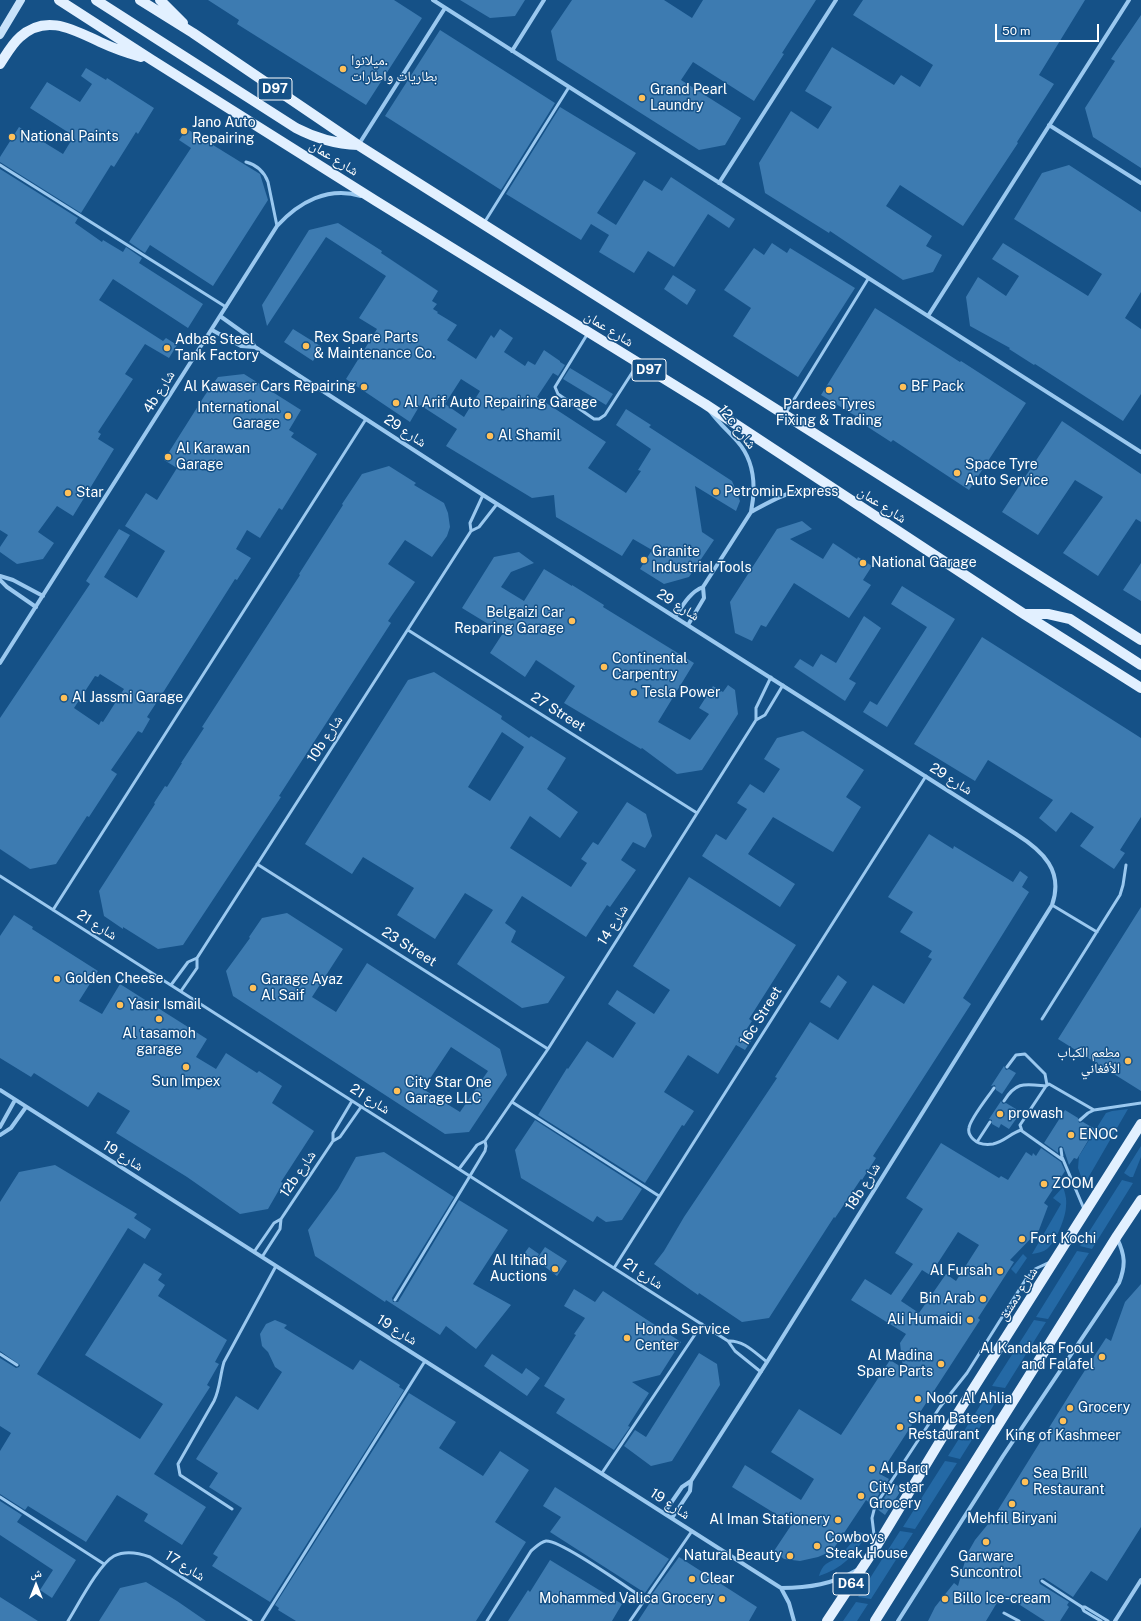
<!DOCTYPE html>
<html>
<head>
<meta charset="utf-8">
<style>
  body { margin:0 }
  #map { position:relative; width:1141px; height:1621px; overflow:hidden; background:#155187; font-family:"Public Sans","Noto Naskh Arabic",sans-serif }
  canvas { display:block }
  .north { position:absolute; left:16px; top:1565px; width:40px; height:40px; -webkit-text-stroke:3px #155187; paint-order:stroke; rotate:0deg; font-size:11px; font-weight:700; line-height:16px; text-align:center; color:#fff }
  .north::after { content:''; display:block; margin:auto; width:14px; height:18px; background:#fff; clip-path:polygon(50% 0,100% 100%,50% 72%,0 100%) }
  .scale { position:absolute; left:995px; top:24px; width:104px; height:18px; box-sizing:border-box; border:2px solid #fff; border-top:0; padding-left:5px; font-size:12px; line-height:14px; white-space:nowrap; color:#fff; -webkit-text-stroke:3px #155187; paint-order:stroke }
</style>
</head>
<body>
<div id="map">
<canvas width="1141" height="1621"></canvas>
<div class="north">ش</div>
<div class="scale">50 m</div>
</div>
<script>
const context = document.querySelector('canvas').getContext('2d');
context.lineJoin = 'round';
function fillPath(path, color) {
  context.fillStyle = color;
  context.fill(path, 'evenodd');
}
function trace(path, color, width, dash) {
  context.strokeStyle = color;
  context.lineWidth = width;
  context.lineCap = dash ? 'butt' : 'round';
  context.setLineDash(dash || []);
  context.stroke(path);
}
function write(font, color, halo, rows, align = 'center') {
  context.font = font + ' "Public Sans","Noto Naskh Arabic",sans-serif';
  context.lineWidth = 3;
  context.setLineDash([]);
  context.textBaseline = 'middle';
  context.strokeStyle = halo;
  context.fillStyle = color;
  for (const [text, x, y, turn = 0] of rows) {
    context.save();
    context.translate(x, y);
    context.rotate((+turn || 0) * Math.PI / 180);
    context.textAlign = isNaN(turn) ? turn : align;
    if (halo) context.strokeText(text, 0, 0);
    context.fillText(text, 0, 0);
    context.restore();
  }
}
const green = new Path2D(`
  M1128,1109L1084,1185L1078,1168L1079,1156L1106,1113L1112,1111Z
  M1141,1146V1157L1133,1177H1130L1124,1173Z
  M1122,1180L1133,1183L1092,1249L1080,1246Z
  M1063,1187C1065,1193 1067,1199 1066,1206C1066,1217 1056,1242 1047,1249C1043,1252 1038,1253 1032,1254L1061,1204L1053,1198Z
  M1077,1251L1089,1253L1048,1319L1036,1317Z
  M1023,1254L1027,1258L1016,1274L1011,1269Z
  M1034,1320L1046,1322L1005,1388L992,1386Z
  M990,1390L1002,1392L960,1459L948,1456Z
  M945,1461L957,1463L915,1529L903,1527Z
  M900,1531L913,1533L871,1599L858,1597Z
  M858,1532L866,1534C856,1555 841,1569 819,1576C824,1560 829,1565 840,1555C848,1548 853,1541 858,1532Z
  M856,1602L868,1604L857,1621H843Z`);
const building = new Path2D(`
  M208,0H394L422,18L366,105L237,24L239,20Z
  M460,0H525L515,16L490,18Z
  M572,0H664L692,18L703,0H816L782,53L784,54L754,101L693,62L681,80L741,118L725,145L699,150L557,60L551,31Z
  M863,0H1085L1039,75L1054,84L1017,142L1018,143L963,226L900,185L886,206L932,236L926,246L942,255L933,272L903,280L830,231L829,233L765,193L759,163L791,111L818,129L832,107L805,91L832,47L894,85L901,75L920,87L933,65L853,15Z
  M1141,15V168L1093,137L1085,108L1115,61L1111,59Z
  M440,30L555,103L501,190L385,116Z
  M86,68L106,80L107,78L154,108L138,134L136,132L114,167L111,165L81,213L0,162V157L19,127L63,154L74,136L30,108L47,82L80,102L92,84L81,76Z
  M560,107L636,153L597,213L616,225L644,180L662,191L671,177L735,219L729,228L708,214L674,267L648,251L634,273L599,252L609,235L591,224L581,240L506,194Z
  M187,129L260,174L268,200L213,286L150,245L145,253L129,242L191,148L179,140Z
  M1069,165L1141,212V292L1125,318L1141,329V394L1123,421L1035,364L1034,365L1009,349L1010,348L970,326L966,297L978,277L1006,296L1019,276L992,259L1003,243L1088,296L1102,274L1014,219L1042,173Z
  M0,169L78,218L75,223L102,242L103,240L123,252L126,247L142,258L139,263L203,304L188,328L113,279L99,300L163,341L166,338L177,345L169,358L145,344L125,374L133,379L98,432L101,434L98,439L114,449L73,516L57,506L38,532L54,543L43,559L17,564L0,552V547L8,535L0,530Z
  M338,223L382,251L381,253L438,291L432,301L437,304L433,309L438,312L437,313L457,325L447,340L476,359L491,335L494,338L500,329L513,338L504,352L525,366L528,361L535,365L544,350L560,361V362L565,365L558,376L553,373L537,397L606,442L588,468L626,493L641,471L638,470L651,449L616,425L626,409L651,425L649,427L732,481L740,501L736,511L695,486L702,532L714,540L689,577L664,584L640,569L652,550L633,539L622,556L556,517L554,495L532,498L446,446L457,429L420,405L410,422L346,379L377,329L359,318L386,276L326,237L267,326L262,305L309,230ZM461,379L480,391L464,417L445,404Z
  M772,243L787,253L790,248L855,288L798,377L733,336L751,308L724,290L754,248L764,255Z
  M673,275L696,290L687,305L664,289Z
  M875,308L960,362L961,361L1026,403L969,490L893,440L891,442L857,420L859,418L821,395Z
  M293,329L322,347L313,361L284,342Z
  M570,368L613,394L606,405L563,379Z
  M244,374L301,410L289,430L294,433L291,437L317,454L282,510L279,508L260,538L247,530L236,549L251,558L237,580L235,579L164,691L147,717L150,719L142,733L138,731L111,770L117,774L89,817L87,816L56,864L30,869L0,849V718L90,584L86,581L119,529L130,535L104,577L137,598L165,551L125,526L146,493L157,500L177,468L164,460L205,395L218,377ZM100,674L124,689L103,722L101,721L99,725L74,708L95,676L98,677Z
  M1062,421L1141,474V522L1136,519L1098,576L1063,553L1103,497L1075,480L1038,535L1002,512Z
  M389,466L416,483L414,485L444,503L448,513L450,527L447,536L432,557L405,540L388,564L415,582L388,621L391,623L279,796L281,797L183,945L158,949L123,927V929L104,916L99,891L155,804L154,803L165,786L167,787L182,763H181L204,728L202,727L300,575L299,574L343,505L342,504L362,474Z
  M802,521L812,529L790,539L823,559L833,543L857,559L858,557L872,566L863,580L871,585L849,618L794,583L766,627L761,625L752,641L735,633L730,602L777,529Z
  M519,552L534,563L511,572L501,587L524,601L544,569L572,586V585L604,605L603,607L694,663L658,722L690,740L709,714L699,708L713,686L723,692L728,685L735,690L738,714L702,770L677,774L642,748L641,749L564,703L575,686L536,660L525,677L490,653L503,633L462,608L494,557Z
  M1141,563V601L1123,590Z
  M902,586L955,619L887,727L863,712L870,701L877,705L927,627L891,604Z
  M864,616L881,628L849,679L856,683L845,701L794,667L800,659L813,667L821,654L836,663Z
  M982,637L1141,738V817L1120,850L1125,853L1114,869L1080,846L1094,827L1071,812L1056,832L1039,818L1053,800L988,760L975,781L914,744Z
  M434,672L502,716L501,719L529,738L531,736L566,758L547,789L578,812L560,838L530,816L510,848L571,887L587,863L581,859L593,842L598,845L627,802L646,814L652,836L645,848L633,842L621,860L636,870L610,907L607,905L586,937L522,896L505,923L516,931L511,942L565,977L548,1003L522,1008L457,964L493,910L465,893L435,939L397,915L414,888L363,857L352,874L305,844L408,680ZM502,732L524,747L490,801L468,787Z
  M803,731L864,770L846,797L861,807L833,852L773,817L748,854L795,884L780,907L702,856L716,834L726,840L747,809L737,803L750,784L764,793L780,769L764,759L777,738Z
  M929,834L953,849L954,846L1013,882L1020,871L1028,877L1022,887L1029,892L963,998L971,1004L873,1156L876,1158L862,1180L861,1179L835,1218L834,1217L769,1318L742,1322L699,1293L698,1295L654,1264L664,1251L684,1217L777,1078L775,1077L810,1022L838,1040L873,985L904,1004L932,959L928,957L932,951L900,932L913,912L888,897Z
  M689,877L796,945L749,1019L752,1021L742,1036L751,1041L745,1050L736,1045L718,1074L688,1055L664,1092L694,1111L684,1126L682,1125L645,1183L538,1115L567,1068L568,1069L587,1041L613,1058L636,1023L608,1004L617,990L654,1014L670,990L633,966Z
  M1141,907V1091L1058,1039Z
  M287,913L343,949L312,997L336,1012L367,963L500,1049L507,1075L469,1132L445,1134L233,996L226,971L250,938L249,937L262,918ZM451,1047L488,1071L460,1112L423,1089Z
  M14,915L33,927L32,929L98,971L79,1001L102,1014L120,984L207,1039L196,1057L216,1069L226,1053L257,1073L259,1071L282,1086L272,1103L314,1131L281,1182L283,1183L268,1209L240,1214L187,1177L116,1133L130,1111L98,1092L88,1107L34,1073L31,1077L0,1058V936Z
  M838,975L847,982L830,1008L820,1002Z
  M1004,1066L1006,1070L1009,1069L1016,1073L1002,1094L996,1090L995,1085L991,1086Z
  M1001,1101L1003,1104L1006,1103L1021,1112L1009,1129L1001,1124L999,1128L992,1124V1120L989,1119Z
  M1065,1110L1078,1118L1079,1123L1083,1122L1095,1129L1077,1159L1074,1158L1069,1165L1063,1147L1060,1146L1058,1148V1153L1044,1143Z
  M535,1120L642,1189L622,1220L606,1222L597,1216L593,1222L521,1178L515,1150Z
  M941,1143L999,1178L1001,1176L1008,1180L1026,1152L1032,1156L1033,1153L1036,1156L1041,1148L1061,1162L1065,1171L1044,1203L1048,1206L1039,1230L1010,1260L1014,1262L978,1318L980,1320L880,1474L889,1479L872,1505L866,1500L832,1551L818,1557L800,1561L784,1559L774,1551L792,1524L732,1487L745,1465L801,1500L814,1479L771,1452L799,1409L841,1435L890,1360L903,1368L900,1343L906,1334L851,1300L865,1279L891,1295L913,1264L895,1253L923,1209L906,1198ZM958,1232L979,1245L956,1281L946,1274L919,1313L901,1301L922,1270L930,1275Z
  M384,1152L454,1197L392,1298L393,1302H398L459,1200L508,1230L473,1284L511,1305L476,1349L446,1326L440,1335L386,1300L385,1302L315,1256L308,1230L338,1189L356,1157Z
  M55,1165L137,1214L134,1218L151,1229L145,1239L128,1228L37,1374L140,1439L163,1404L85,1355L144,1263L162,1274L158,1280L165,1285L158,1296L227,1340L215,1362L219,1364L207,1385L210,1387L154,1474L206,1507L182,1545L144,1521L148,1514L117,1495L86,1542L28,1506L25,1510L0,1494V1451L11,1433L0,1426V1358L16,1368L19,1367L20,1365L0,1351V1202L19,1172Z
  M529,1247L539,1254L531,1266L520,1259Z
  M545,1247L567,1261L557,1276L536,1260Z
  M1141,1284V1527L1107,1581L1091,1571L1073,1597L1044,1578L1040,1579L1039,1581L1040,1584L1069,1602L1067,1605L1069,1607L1060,1621H1045L1006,1596L1005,1598L1001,1596L986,1621H928L935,1607L954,1583L958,1586L967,1554L975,1540L993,1518L1078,1381L1106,1338L1111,1341L1125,1302Z
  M574,1289L595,1302L603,1291L681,1342L660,1375L632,1382L649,1393L628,1426L630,1427L614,1450L556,1413L565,1399L544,1386L576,1335L574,1334L585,1318L564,1306Z
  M275,1320L287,1325L284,1328L353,1370L360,1360L400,1385L399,1387L404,1390L270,1602L212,1566L218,1557L213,1554L242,1508L209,1487L218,1473L196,1459L236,1396L258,1410L282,1372L275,1367L268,1352L262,1346L260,1334L266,1324Z
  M699,1353L717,1364L720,1385L672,1461L651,1466L624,1446L635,1430L646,1437Z
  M492,1354L522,1374L526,1368L540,1378L527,1396L484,1366Z
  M409,1393L456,1422L439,1448L483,1476L500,1451L529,1470L495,1522L526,1542L476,1621H296L278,1610L279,1608L275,1605Z
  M894,1483L902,1489L885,1515L877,1509L878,1507Z
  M555,1487L669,1559L645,1593L550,1532L561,1517L543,1506Z
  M0,1501L22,1515L17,1522L76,1560L52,1598L40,1590L53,1570L0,1535Z
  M679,1557L757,1607L749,1621H638L653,1598L650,1597Z
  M550,1560L622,1604L612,1621H508L528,1590L530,1592Z
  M146,1582L177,1601L206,1621H99L120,1588Z
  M0,1597L38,1621H0Z`);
const service = new Path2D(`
  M246,162C257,165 264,171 268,182L277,226
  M0,165L226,307
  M484,223L569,87
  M588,333L555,387L558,394L594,419H599L605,415L637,365
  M785,414L868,279
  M471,531L470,523L483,495
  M408,630L697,813
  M756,720V708L771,677
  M257,864L548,1049
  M0,876L728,1341L735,1351L761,1372
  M1052,905L1097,932
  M53,910L366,419
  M171,985L188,962L197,958
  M181,991L197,968V958L471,531L479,527L497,504
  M1042,1019L1120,895L1123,885L1126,865
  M1007,1067L1016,1055L1025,1054L1045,1074L1047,1085
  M994,1088C988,1097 970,1119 969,1128C968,1132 970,1136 973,1139C978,1144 986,1145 993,1144C1004,1142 1011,1133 1021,1130
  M1004,1101C1016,1081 1025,1084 1046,1086
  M512,1102L659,1196
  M1080,1120L1088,1113L1094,1110L1141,1103
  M333,1141V1133L352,1101
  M977,1142L990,1122
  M1061,1149L1062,1157L1084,1209
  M1063,1160L1022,1131L1020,1125L1046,1086L1049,1084L1094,1110
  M459,1169L477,1145L485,1141L548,1049L756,720L765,715L783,685
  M254,1252L274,1223L281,1219L333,1141L340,1137L361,1107
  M262,1257L280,1229L281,1219
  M614,1268L926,776
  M395,1300L485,1151L486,1146L485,1141
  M728,1341C744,1340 755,1353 767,1362
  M0,1354L17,1365
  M602,1473L702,1324
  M0,1497L104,1564
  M232,1509L180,1475L178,1464L214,1401C220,1389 220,1375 224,1362L276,1266
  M875,1543L872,1518L875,1506L940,1407L967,1373L1026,1279L1035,1269L1050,1262
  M1042,1581L1082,1607
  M1004,1613L1019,1621
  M68,1621C78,1605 99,1564 114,1556C126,1550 139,1553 150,1557L251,1621
  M262,1621L425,1361
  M487,1621L531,1551C536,1547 540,1542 546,1541C561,1540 629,1589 645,1599
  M630,1621L692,1531
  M1101,1621L1084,1611L1082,1607H1085L1108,1621`);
const minor = new Path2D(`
  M433,0L1141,452
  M512,51L544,0
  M1049,125L1141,183
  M359,144L445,8
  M719,183L836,0
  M220,316L248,336L255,347L483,495L1016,834C1043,851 1064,871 1052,905L767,1362L691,1481L682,1487L664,1513
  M928,316L1129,0
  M212,330L241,346L255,347
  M751,512C780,496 798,485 831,491
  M0,576L13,580L43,596
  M0,580L7,587L36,607
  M675,617C683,605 690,592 703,587L751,512C756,487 755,461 737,441C728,431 718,422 710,411
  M688,625L704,598L703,587
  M0,663L277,226C299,202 328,186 361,196
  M0,1090L781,1588L789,1603L794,1621
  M0,1127L15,1100
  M0,1135L11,1128L26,1107
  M672,1518L690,1491L691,1481
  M781,1588C809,1588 833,1584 857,1570
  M898,1621L1003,1456L1119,1283C1126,1265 1125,1255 1117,1238
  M1115,1621L1141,1580`);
const secondary = new Path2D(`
  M0,35L21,0`);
const primary = new Path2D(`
  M59,0L152,60L376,201L705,404L1024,614L1141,688
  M96,0L296,128C317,139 335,144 358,145
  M140,0L193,33L358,145L1141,640
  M160,0L183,23
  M0,64C6,55 12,44 20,37C46,13 74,30 100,42C113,48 127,53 141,57
  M1024,614H1048L1070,619L1141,665
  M827,1621L876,1547L942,1438L1141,1124
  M875,1621L1117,1236L1141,1200`);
const markers = [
  [343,69,4,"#ffc058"],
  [642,98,4,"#ffc058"],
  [184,131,4,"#ffc058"],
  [12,137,4,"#ffc058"],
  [306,346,4,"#ffc058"],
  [167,348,4,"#ffc058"],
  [364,387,4,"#ffc058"],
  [903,387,4,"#ffc058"],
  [829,390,4,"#ffc058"],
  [396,403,4,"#ffc058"],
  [288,416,4,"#ffc058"],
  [490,436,4,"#ffc058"],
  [168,457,4,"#ffc058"],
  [957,473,4,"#ffc058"],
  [716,492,4,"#ffc058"],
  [68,493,4,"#ffc058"],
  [644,560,4,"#ffc058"],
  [863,563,4,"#ffc058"],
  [572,621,4,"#ffc058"],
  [604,667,4,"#ffc058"],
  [634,693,4,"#ffc058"],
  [64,698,4,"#ffc058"],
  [57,979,4,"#ffc058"],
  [253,988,4,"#ffc058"],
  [120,1005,4,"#ffc058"],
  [159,1019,4,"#ffc058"],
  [1128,1061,4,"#ffc058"],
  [186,1067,4,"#ffc058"],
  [397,1091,4,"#ffc058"],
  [1000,1114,4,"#ffc058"],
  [1071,1135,4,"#ffc058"],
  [1044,1184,4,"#ffc058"],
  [1022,1239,4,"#ffc058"],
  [555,1269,4,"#ffc058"],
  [1000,1271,4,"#ffc058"],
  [983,1299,4,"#ffc058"],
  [970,1320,4,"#ffc058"],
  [627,1338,4,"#ffc058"],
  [1102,1357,4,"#ffc058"],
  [941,1364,4,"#ffc058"],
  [918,1399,4,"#ffc058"],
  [1070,1408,4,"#ffc058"],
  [1063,1421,4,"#ffc058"],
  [900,1427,4,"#ffc058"],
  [872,1469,4,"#ffc058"],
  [1025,1482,4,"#ffc058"],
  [861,1496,4,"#ffc058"],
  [1012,1504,4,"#ffc058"],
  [838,1520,4,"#ffc058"],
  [986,1542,4,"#ffc058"],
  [817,1546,4,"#ffc058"],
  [790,1556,4,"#ffc058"],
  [692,1579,4,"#ffc058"],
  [722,1599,4,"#ffc058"],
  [945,1599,4,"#ffc058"]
];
const shields = [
  [275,89,34],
  [649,370,34],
  [851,1584,36]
];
const shieldNames = [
  ["D97",275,89],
  ["D97",649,370],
  ["D64",851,1584]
];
const poiNames = [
  ["ميلانوا.",351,61],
  ["بطاريات واطارات",351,77],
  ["Grand Pearl",650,90],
  ["Laundry",650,106],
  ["Jano Auto",192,123],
  ["Repairing",192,139],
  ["National Paints",20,137],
  ["Rex Spare Parts",314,338],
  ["& Maintenance Co.",314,354],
  ["Adbas Steel",175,340],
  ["Tank Factory",175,356],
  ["Al Kawaser Cars Repairing",356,387,"right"],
  ["BF Pack",911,387],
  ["Al Arif Auto Repairing Garage",404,403],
  ["Pardees Tyres",829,405,"center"],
  ["Fixing & Trading",829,421,"center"],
  ["International",280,408,"right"],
  ["Garage",280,424,"right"],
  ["Al Shamil",498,436],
  ["Al Karawan",176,449],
  ["Garage",176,465],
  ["Space Tyre",965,465],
  ["Auto Service",965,481],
  ["Petromin Express",724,492],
  ["Star",76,493],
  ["Granite",652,552],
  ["Industrial Tools",652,568],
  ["National Garage",871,563],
  ["Belgaizi Car",564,613,"right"],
  ["Reparing Garage",564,629,"right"],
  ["Continental",612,659],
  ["Carpentry",612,675],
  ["Tesla Power",642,693],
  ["Al Jassmi Garage",72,698],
  ["Golden Cheese",65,979],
  ["Garage Ayaz",261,980],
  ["Al Saif",261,996],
  ["Yasir Ismail",128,1005],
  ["Al tasamoh",159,1034,"center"],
  ["garage",159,1050,"center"],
  ["مطعم الكباب",1120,1053,"right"],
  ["الأفغاني",1120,1069,"right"],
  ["Sun Impex",186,1082,"center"],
  ["City Star One",405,1083],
  ["Garage LLC",405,1099],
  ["prowash",1008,1114],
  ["ENOC",1079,1135],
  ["ZOOM",1052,1184],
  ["Fort Kochi",1030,1239],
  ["Al Itihad",547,1261,"right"],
  ["Auctions",547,1277,"right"],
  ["Al Fursah",992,1271,"right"],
  ["Bin Arab",975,1299,"right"],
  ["Ali Humaidi",962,1320,"right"],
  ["Honda Service",635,1330],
  ["Center",635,1346],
  ["Al Kandaka Fooul",1094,1349,"right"],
  ["and Falafel",1094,1365,"right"],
  ["Al Madina",933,1356,"right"],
  ["Spare Parts",933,1372,"right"],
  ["Noor Al Ahlia",926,1399],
  ["Grocery",1078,1408],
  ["Sham Bateen",908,1419],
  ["Restaurant",908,1435],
  ["King of Kashmeer",1063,1436,"center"],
  ["Al Barq",880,1469],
  ["Sea Brill",1033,1474],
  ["Restaurant",1033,1490],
  ["City star",869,1488],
  ["Grocery",869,1504],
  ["Mehfil Biryani",1012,1519,"center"],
  ["Al Iman Stationery",830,1520,"right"],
  ["Cowboys",825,1538],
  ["Steak House",825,1554],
  ["Natural Beauty",782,1556,"right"],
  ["Garware",986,1557,"center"],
  ["Suncontrol",986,1573,"center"],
  ["Clear",700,1579],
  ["Mohammed Valica Grocery",714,1599,"right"],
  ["Billo Ice-cream",953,1599]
];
const streetNames = [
  ["شارع عمان",334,158,32],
  ["شارع عمان",609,329,32],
  ["4b شارع",159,392,-58],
  ["12c شارع",737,427,51],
  ["شارع 29",405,431,33],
  ["شارع عمان",882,505,33],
  ["شارع 29",678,605,32],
  ["27 Street",558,712,32],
  ["10b شارع",325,739,-57],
  ["شارع 29",951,779,32],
  ["شارع 21",97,925,32],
  ["شارع 14",613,925,-58],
  ["23 Street",409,947,32],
  ["16c Street",761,1016,-58],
  ["شارع 21",370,1099,32],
  ["شارع 19",123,1156,32],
  ["12b شارع",298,1174,-56],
  ["18b شارع",863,1187,-58],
  ["شارع 21",643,1274,33],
  ["شارع دمشق",1018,1294,-57],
  ["شارع 19",397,1330,32],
  ["شارع 19",670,1504,33],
  ["شارع 17",185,1566,32]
];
fillPath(green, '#2469a5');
fillPath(building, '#3d7bb1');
trace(service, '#9ac8ef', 3);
trace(minor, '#9ac8ef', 4);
trace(secondary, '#c7e2fa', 8);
trace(primary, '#e2f0ff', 10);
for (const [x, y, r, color] of markers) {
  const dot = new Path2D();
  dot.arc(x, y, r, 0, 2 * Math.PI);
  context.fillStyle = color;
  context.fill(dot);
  trace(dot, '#155187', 1.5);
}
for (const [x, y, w] of shields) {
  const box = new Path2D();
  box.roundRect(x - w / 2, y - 11, w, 22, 3);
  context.fillStyle = '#155187';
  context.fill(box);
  trace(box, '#fff', 1);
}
write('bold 13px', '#fff', null, shieldNames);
write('14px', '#fff', '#155187', poiNames, 'left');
write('14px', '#fff', '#155187', streetNames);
</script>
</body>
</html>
